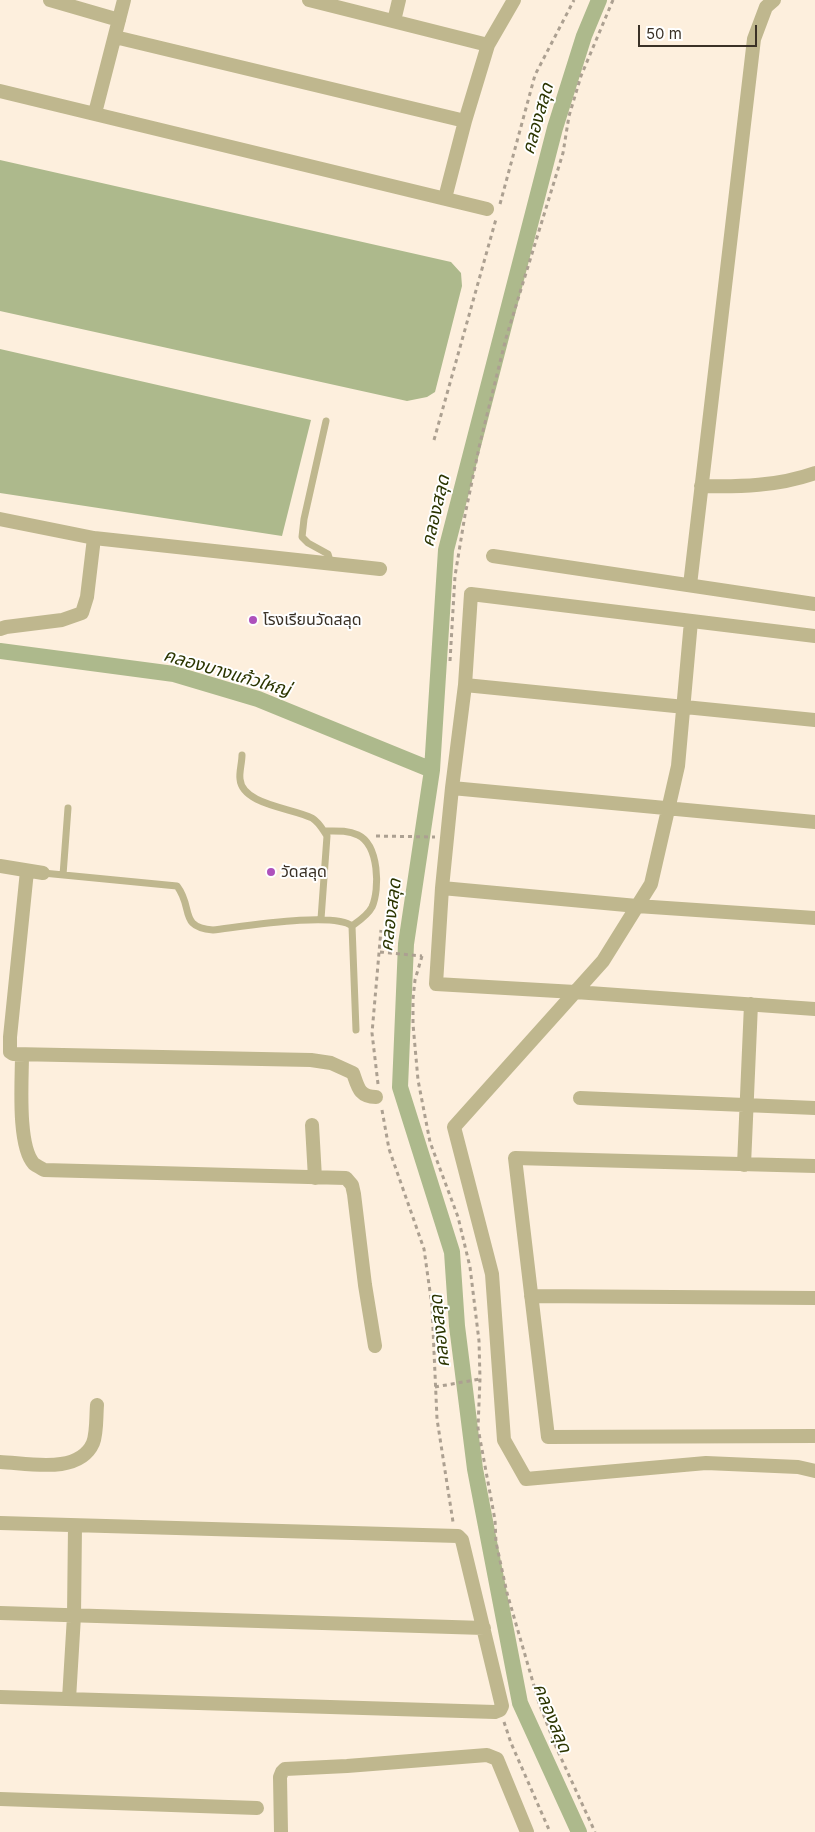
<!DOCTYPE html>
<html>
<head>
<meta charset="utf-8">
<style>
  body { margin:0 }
  #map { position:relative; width:815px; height:1832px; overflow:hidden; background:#fdefdd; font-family:Inter,sans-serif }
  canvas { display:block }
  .scale { position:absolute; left:638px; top:25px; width:119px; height:22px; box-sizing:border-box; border:2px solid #3a3126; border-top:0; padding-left:6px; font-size:15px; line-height:18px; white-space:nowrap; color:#3a3126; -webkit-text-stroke:4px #fff; paint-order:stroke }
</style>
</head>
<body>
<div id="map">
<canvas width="815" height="1832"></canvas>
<div class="scale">50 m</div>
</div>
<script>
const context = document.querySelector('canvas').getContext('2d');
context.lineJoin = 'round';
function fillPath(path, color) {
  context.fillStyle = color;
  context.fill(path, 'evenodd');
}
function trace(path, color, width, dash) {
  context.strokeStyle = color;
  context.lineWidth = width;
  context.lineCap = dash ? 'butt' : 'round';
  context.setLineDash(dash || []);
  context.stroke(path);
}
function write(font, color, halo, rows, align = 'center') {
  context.font = font + ' Inter,"Noto Sans Thai",sans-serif';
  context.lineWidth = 4;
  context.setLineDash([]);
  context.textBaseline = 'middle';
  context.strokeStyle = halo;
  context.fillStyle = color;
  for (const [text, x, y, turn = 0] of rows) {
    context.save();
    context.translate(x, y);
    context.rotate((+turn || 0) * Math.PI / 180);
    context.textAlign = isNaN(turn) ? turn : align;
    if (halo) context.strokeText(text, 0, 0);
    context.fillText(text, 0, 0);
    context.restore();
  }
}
const water = new Path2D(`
  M0,160L451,262L461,273L462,286L435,392L427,397L407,401L0,311Z
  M0,349L311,420L282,536L0,493Z`);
const canal = new Path2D(`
  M0,651L174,674L258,699L432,770
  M579,1832L520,1703L475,1469L457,1326L452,1252L400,1087L406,944L432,770L446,550L555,128L584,36L599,0`);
const path = new Path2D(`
  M500,204L535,75L574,0
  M434,440L496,219
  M450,661L455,576L465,515L480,443L506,338L563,153L569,116L581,76L613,0
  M376,836L435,837
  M380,952L422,956
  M422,956L415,980L413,999V1024L418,1080L430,1142L458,1217L470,1267L479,1341L480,1379L478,1428L495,1520L496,1542L507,1593L539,1703L556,1747L595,1832
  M378,1084L372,1033L381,930
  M382,1110L389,1149L424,1249L432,1306L437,1419L453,1522
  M435,1387L480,1379
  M504,1722L511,1743L550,1832`);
const lane = new Path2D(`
  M326,421L304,519L302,537L308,543L328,554L331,564
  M242,755C242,763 239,772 240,779C242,805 293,808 312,818C319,822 323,830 327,836L321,919
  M324,831C336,831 347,830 358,835C379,845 380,889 372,907C368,915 359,921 352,926
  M43,873L177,886C194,908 178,927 213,930C240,927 334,911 352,926L356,1030
  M63,875L68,808`);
const street = new Path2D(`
  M50,0L119,20
  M309,0L488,45
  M394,21L399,0
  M115,37L465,121
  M0,91L487,209
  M95,113L124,0
  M445,198L465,121L488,45L514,0
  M701,486C740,487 778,486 815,473
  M0,519L94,538L380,569
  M493,556L815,604
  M690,585L754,39L766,7L774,0
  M691,621L678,766L651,884L603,961L454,1127L492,1274L504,1440L526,1479L706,1463L798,1467L815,1471
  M0,629L6,627L62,620L82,613L87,597L94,538
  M815,636L471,594L465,685L452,788L442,888L436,984L575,992L815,1009
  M465,685L815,720
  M452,788L815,822
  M0,866L43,873
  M27,871L10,1037V1052L13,1054L311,1060L331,1063L353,1073C358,1087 359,1097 376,1097
  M442,888L637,906L815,918
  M22,1055C22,1079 17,1146 34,1164C37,1166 41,1168 44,1170L346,1178L352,1185L354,1194L365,1285L375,1346
  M580,1098L815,1108
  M312,1125L315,1178
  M744,1165L751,1004
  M815,1166L515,1158L548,1437L815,1436
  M531,1296L815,1298
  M0,1462C28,1463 79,1475 93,1443C97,1433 96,1417 97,1405
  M0,1523L458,1536L462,1540L502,1706L500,1710L495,1712L0,1697
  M0,1613L484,1628
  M69,1699L74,1616L75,1526
  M0,1799L257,1808
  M281,1832L280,1777L282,1772L285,1769L347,1766L487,1755L497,1759L527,1832`);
const markers = [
  [253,620,5,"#ae51bc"],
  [271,872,5,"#ae51bc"]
];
const poiNames = [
  ["โรงเรียนวัดสลุด",263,620],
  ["วัดสลุด",281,872]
];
const waterNames = [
  ["คลองสลุด",538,119,-74],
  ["คลองสลุด",436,511,-77],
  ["คลองบางแก้วใหญ่",227,673,16],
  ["คลองสลุด",391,915,-83],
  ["คลองสลุด",440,1331,-96],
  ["คลองสลุด",552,1718,68]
];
fillPath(water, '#adb98c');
trace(canal, '#adb98c', 16);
trace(path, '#aca091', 3, [4, 4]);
trace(lane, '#bfb78e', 7);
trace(street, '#bfb78e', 14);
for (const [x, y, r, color] of markers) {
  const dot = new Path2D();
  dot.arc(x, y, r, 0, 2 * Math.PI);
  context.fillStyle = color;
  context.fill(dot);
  trace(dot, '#fff', 2);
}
write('16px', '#3a3126', '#fff', poiNames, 'left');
write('italic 18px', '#2b3500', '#fff', waterNames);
</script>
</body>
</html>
